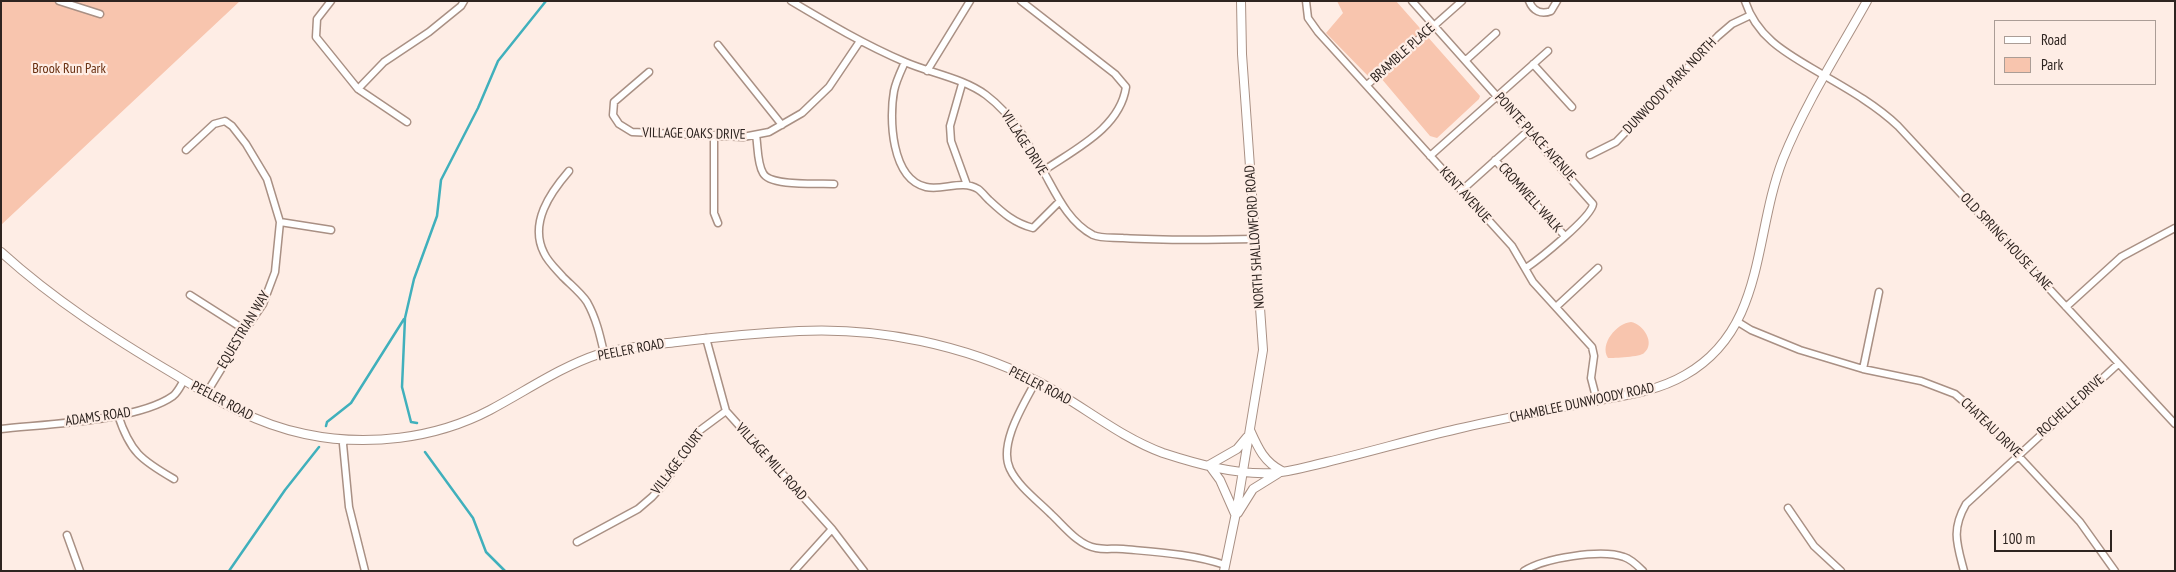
<!DOCTYPE html>
<html>
<head>
<meta charset="utf-8">
<style>
  body { margin:0 }
  #map { position:relative; width:2176px; height:572px; overflow:hidden; background:#feede5; font-family:"PT Sans Narrow",sans-serif }
  canvas { display:block }
  .frame { position:absolute; inset:0; border:2px solid #2e2420; pointer-events:none }
  .legend { position:absolute; left:1994px; top:20px; width:162px; height:65px; box-sizing:border-box; background:#feede5; border:1px solid #ab9d96; margin:0; padding:6px 9px; list-style:none; font-size:15px; color:#2e2420 }
  .legend li { display:flex; align-items:center; gap:10px; height:25px }
  .legend b { width:25px; border:1px solid #ab9d96 }
  .scale { position:absolute; left:1994px; top:530px; width:118px; height:22px; box-sizing:border-box; border:2px solid #2e2420; border-top:0; padding-left:6px; font-size:15px; line-height:18px; white-space:nowrap; color:#2e2420; -webkit-text-stroke:4px #feede5; paint-order:stroke }
</style>
</head>
<body>
<div id="map">
<canvas width="2176" height="572"></canvas>
<div class="frame"></div>
<ul class="legend">
<li><b style="height:6px;background:#fff"></b>Road</li>
<li><b style="height:14px;background:#f8c5ae"></b>Park</li>
</ul>
<div class="scale">100 m</div>
</div>
<script>
const context = document.querySelector('canvas').getContext('2d');
context.lineJoin = 'round';
function fillPath(path, color) {
  context.fillStyle = color;
  context.fill(path, 'evenodd');
}
function trace(path, color, width, dash) {
  context.strokeStyle = color;
  context.lineWidth = width;
  context.lineCap = dash ? 'butt' : 'round';
  context.setLineDash(dash || []);
  context.stroke(path);
}
function write(font, color, halo, rows, align = 'center') {
  context.font = font + ' "PT Sans Narrow",sans-serif';
  context.lineWidth = 4.5;
  context.setLineDash([]);
  context.textBaseline = 'middle';
  context.strokeStyle = halo;
  context.fillStyle = color;
  for (const [text, x, y, turn = 0] of rows) {
    context.save();
    context.translate(x, y);
    context.rotate((+turn || 0) * Math.PI / 180);
    context.textAlign = isNaN(turn) ? turn : align;
    if (halo) context.strokeText(text, 0, 0);
    context.fillText(text, 0, 0);
    context.restore();
  }
}
const green = new Path2D(`
  M1,1H240L1,225Z
  M1337,1H1396L1480,96L1479,99L1437,138L1430,136L1375,71L1368,76L1326,33L1343,13Z
  M1631,322C1643,324 1656,343 1644,353C1641,357 1614,358 1608,358C1599,344 1617,323 1631,322Z`);
const stream = new Path2D(`
  M417,423L411,422L402,387L405,318L414,279L437,216L441,180L478,108L498,61L546,1
  M326,426L327,422L351,403L404,319
  M425,452L473,518L486,552L505,571
  M229,571L285,490L319,447`);
const minor = new Path2D(`
  M59,1L100,14
  M331,1L317,19L316,37L358,89L407,122
  M791,1C828,23 865,45 905,62C930,73 963,78 986,95C1014,116 1030,146 1046,176C1058,198 1070,223 1093,235C1102,239 1114,237 1123,238C1168,241 1212,240 1256,239
  M1021,1L1115,74L1126,87C1120,128 1075,149 1043,171
  M1306,1L1308,18L1318,32L1512,246L1533,282L1592,347L1594,356L1591,378L1597,401
  M1412,1L1593,204C1592,217 1538,260 1526,268
  M1529,1C1533,11 1541,15 1551,11L1557,1
  M1745,1C1758,41 1792,56 1825,76C1851,91 1877,106 1898,126L2175,424
  M718,45L782,125
  M1466,60L1496,33
  M905,62C901,71 896,81 894,91C889,118 891,179 926,187C943,191 962,179 978,189C982,192 985,196 989,200C1003,213 1014,223 1033,228L1060,201
  M1533,64L1572,107
  M927,71L970,1
  M649,72L614,102L613,115L619,124L632,132L743,137L769,132L802,113L829,87L860,41
  M962,84L950,126L951,141L967,185
  M1367,85L1462,1
  M358,89L384,62L429,32L461,6L464,1
  M714,135V213L718,223
  M756,135C758,146 757,163 763,173C770,187 819,183 834,184
  M186,150L214,124L225,121L232,126L246,144L267,179L280,222L275,272L263,304L245,330L206,394
  M1590,155L1616,142L1718,36L1732,24L1751,15
  M1430,156L1548,51
  M1495,160L1564,235
  M569,171C550,193 529,223 544,253C548,262 557,270 563,277C571,285 581,293 587,302C596,318 600,335 604,353
  M1461,191L1529,130
  M280,222L331,230
  M190,295L245,330
  M1556,307L1598,268
  M2066,307L2121,257L2175,228
  M1738,322L1751,330L1800,350L1863,369L1921,381L1955,394L1984,419L2080,522L2115,571
  M706,338L726,411L832,529L864,571
  M1863,369L1879,292
  M1036,381C1024,404 998,444 1010,469C1018,486 1038,501 1051,514C1064,526 1078,545 1096,548C1105,550 1114,548 1123,549C1156,552 1194,554 1225,565
  M118,415C130,452 141,460 174,479
  M1,429C46,424 138,421 173,396C178,392 181,385 184,380
  M345,440L343,444L349,507L365,571
  M1788,508L1814,546L1841,571
  M67,535L80,571
  M577,542L638,509L652,497L664,484L699,431L726,411
  M794,571L832,529
  M1524,571C1544,558 1601,549 1624,557C1631,559 1638,566 1643,571
  M1964,571C1957,544 1951,530 1966,504L2118,364`);
const tertiary = new Path2D(`
  M1,252C54,300 113,338 174,374C216,400 256,424 305,434C366,447 435,439 490,410C526,391 560,367 599,354C624,347 651,345 677,342C717,337 758,333 799,331C880,327 964,345 1037,381C1080,403 1117,436 1163,453C1197,464 1236,475 1272,473C1291,472 1309,466 1327,462C1370,452 1413,439 1457,429C1500,419 1545,411 1588,402C1621,396 1656,392 1685,375C1766,329 1753,236 1783,159C1805,104 1838,53 1867,1
  M1209,465L1220,480L1235,514
  M1209,465L1237,449L1247,437
  M1238,513L1253,489L1282,471C1264,462 1258,448 1250,430
  M1224,571L1236,513L1263,350L1242,54L1241,1`);
const streetNames = [
  ["BRAMBLE PLACE",1403,53,-42],
  ["DUNWOODY PARK NORTH",1670,86,-46],
  ["VILLAGE OAKS DRIVE",694,134,1],
  ["POINTE PLACE AVENUE",1535,137,48],
  ["VILLAGE DRIVE",1024,143,57],
  ["KENT AVENUE",1465,195,48],
  ["CROMWELL WALK",1530,198,48],
  ["NORTH SHALLOWFORD ROAD",1255,237,-94],
  ["OLD SPRING HOUSE LANE",2006,242,47],
  ["EQUESTRIAN WAY",244,330,-59],
  ["PEELER ROAD",631,350,-11],
  ["PEELER ROAD",1040,386,27],
  ["PEELER ROAD",222,401,28],
  ["CHAMBLEE DUNWOODY ROAD",1582,403,-12],
  ["ROCHELLE DRIVE",2071,406,-42],
  ["ADAMS ROAD",98,417,-8],
  ["CHATEAU DRIVE",1991,428,44],
  ["VILLAGE COURT",678,462,-53],
  ["VILLAGE MILL ROAD",771,462,48]
];
const parkNames = [
  ["Brook Run Park",69,69]
];
fillPath(green, '#f8c5ae');
trace(stream, '#40b0bc', 2.5);
trace(minor, '#a99084', 9);
trace(tertiary, '#a99084', 10);
trace(minor, '#fff', 6);
trace(tertiary, '#fff', 8);
write('14px', '#2e2420', '#feede5', streetNames);
write('14px', '#672d0e', '#feede5', parkNames);
</script>
</body>
</html>
